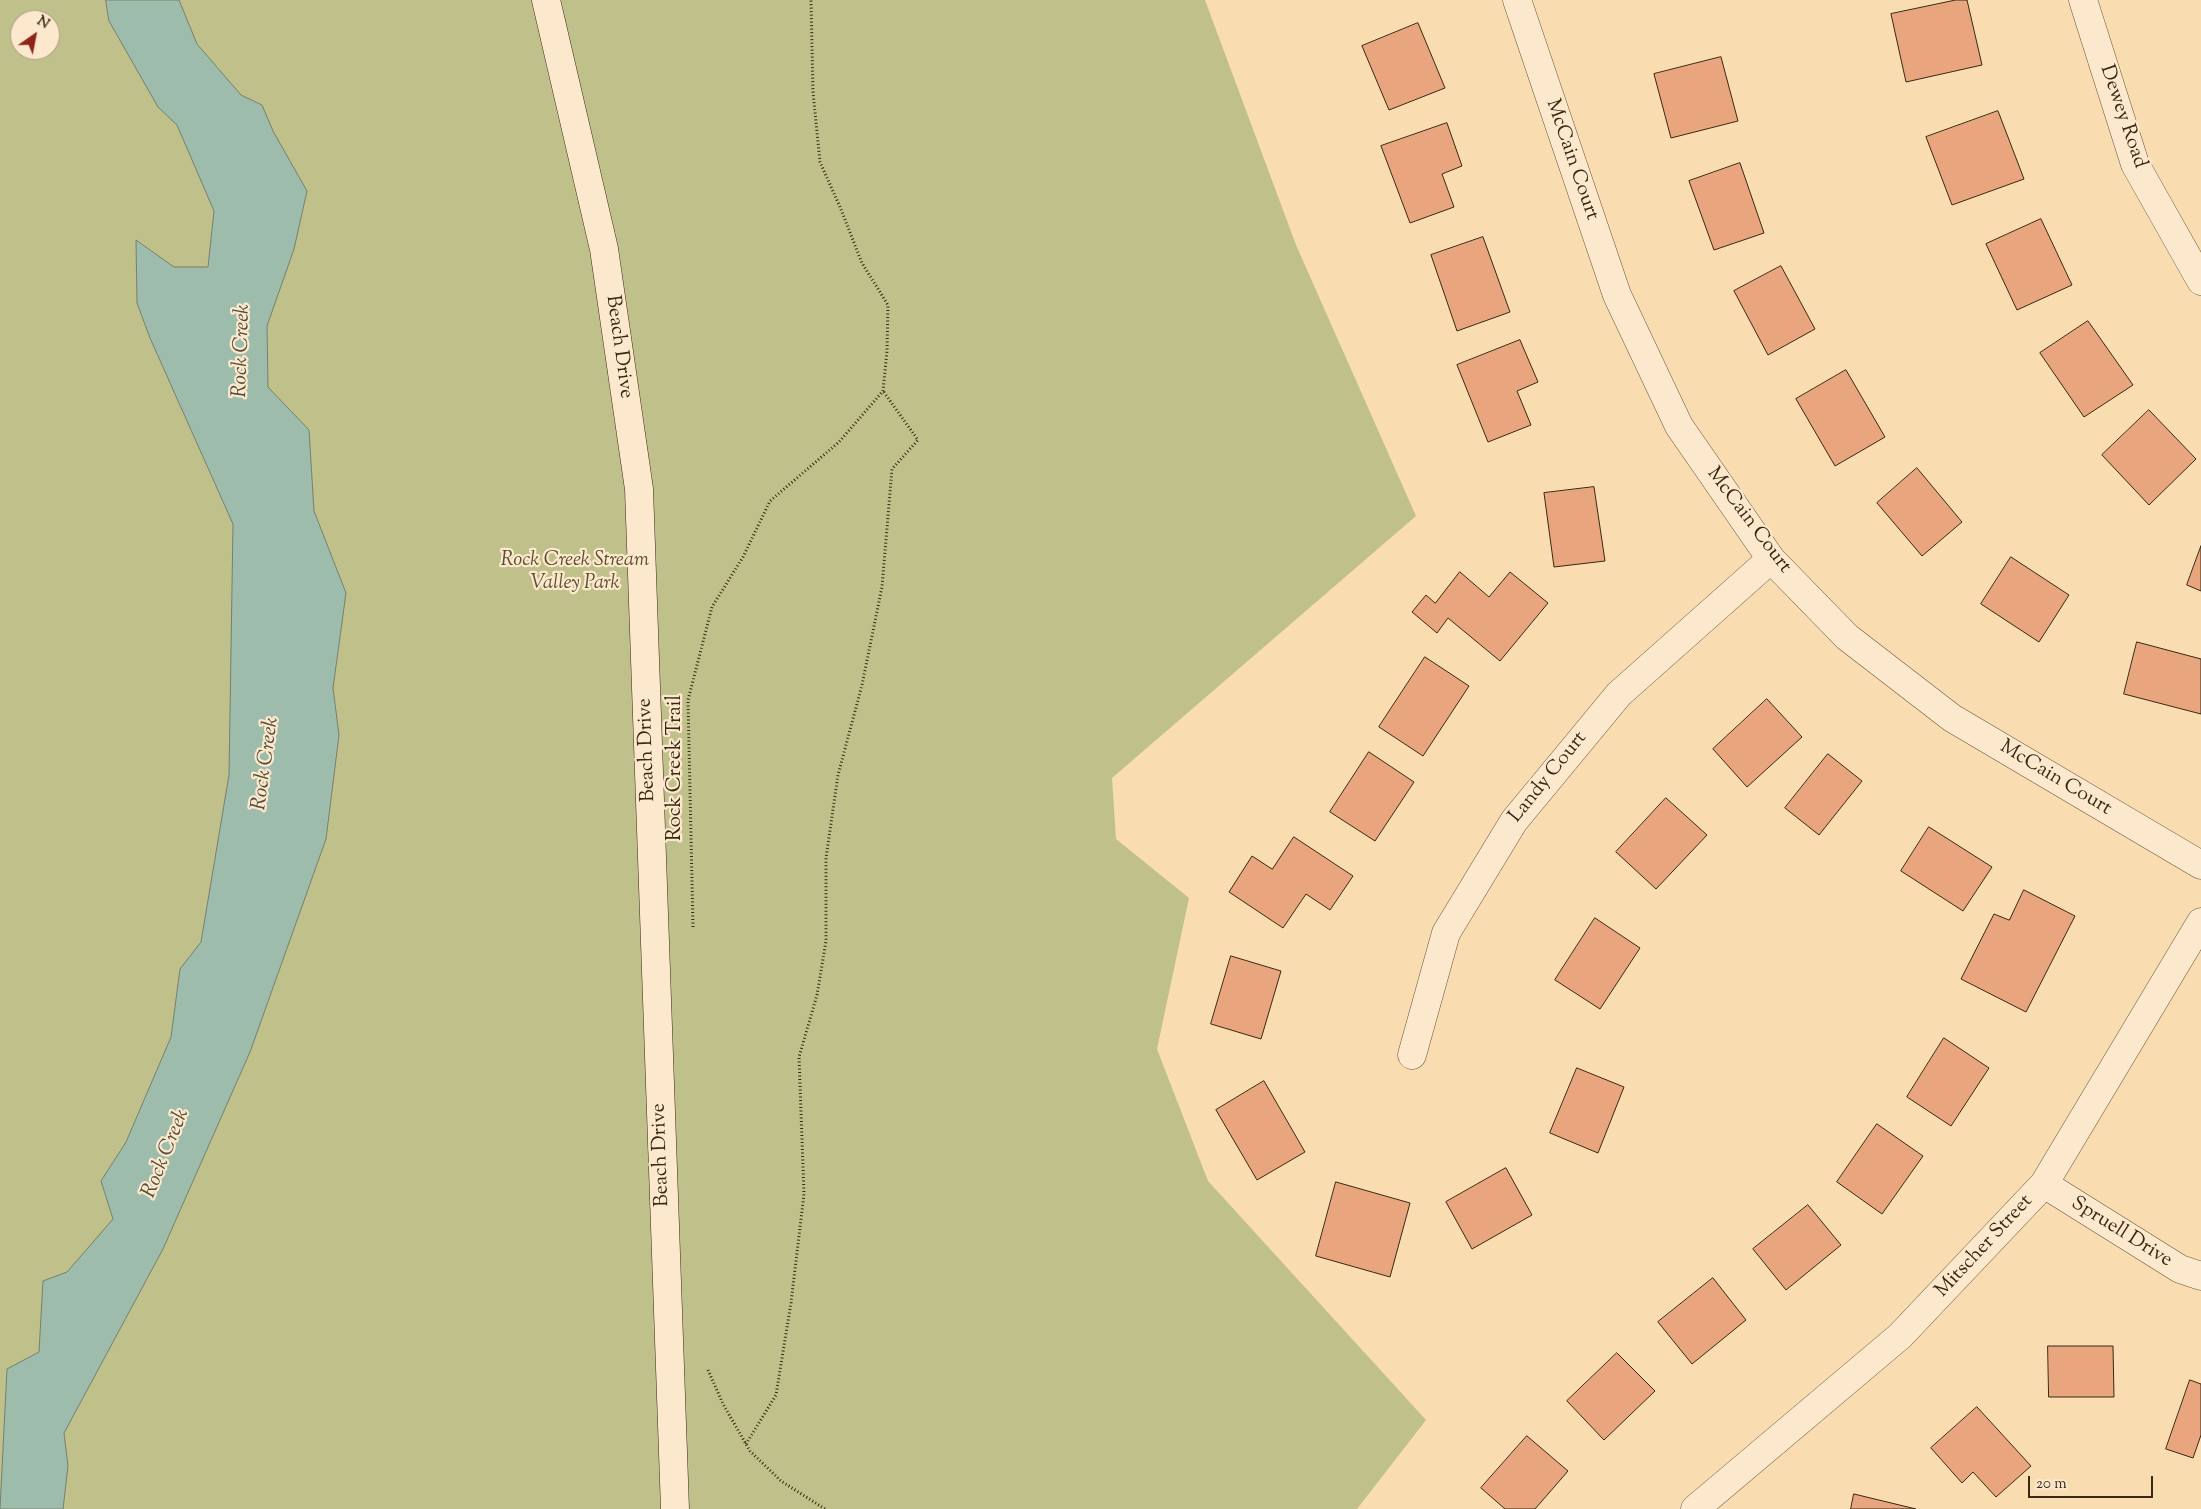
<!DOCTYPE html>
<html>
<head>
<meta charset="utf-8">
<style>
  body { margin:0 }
  #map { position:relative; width:2201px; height:1509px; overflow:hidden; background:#fadcb1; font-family:"Sorts Mill Goudy",serif }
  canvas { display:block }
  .north { position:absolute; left:10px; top:10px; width:50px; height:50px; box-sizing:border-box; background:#fce8cc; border:1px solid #ae9c82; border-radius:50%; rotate:33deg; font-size:14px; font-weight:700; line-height:20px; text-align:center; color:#382914 }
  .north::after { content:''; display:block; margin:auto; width:18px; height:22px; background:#8f2418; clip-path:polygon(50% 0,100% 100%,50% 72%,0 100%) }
  .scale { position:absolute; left:2028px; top:1476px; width:125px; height:22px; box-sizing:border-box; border:2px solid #382914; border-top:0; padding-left:6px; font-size:15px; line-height:18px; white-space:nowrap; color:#382914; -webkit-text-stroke:4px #fce8cc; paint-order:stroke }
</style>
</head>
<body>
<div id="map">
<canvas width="2201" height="1509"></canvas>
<div class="north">N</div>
<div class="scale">20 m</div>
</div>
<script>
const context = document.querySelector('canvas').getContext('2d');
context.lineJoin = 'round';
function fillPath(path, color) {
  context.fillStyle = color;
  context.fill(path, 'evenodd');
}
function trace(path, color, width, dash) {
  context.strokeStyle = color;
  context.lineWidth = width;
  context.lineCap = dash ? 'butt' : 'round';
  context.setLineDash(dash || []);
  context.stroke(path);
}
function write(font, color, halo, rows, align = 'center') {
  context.font = font + ' "Sorts Mill Goudy",serif';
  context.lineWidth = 4.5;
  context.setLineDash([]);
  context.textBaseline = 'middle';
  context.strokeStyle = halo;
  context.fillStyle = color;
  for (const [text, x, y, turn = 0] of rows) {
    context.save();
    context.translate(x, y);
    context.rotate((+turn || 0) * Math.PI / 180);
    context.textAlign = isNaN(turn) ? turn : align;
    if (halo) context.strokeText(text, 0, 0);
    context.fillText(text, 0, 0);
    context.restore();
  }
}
const green = new Path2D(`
  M0,0H1205L1296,245L1416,516L1112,778L1116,839L1189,898L1157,1049L1208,1181L1426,1420L1357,1509H0ZM20,20H50V50H20Z`);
const water = new Path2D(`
  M106,0H179L197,44L241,95L262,105L273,131L307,191L294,249L267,326L268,387L309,430L314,511L346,593L333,688L339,735L326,839L250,1052L163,1249L64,1433L68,1466L63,1509H0L7,1369L39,1352L43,1281L67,1272L113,1219L101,1181L126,1142L171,1037L180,969L201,942L229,775L233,524L150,338L137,303L136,240L174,267H208L214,211L177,125L158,107L109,21Z`);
const building = new Path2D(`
  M1956,0H1967L1982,65L1906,82L1891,14Z
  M1418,23L1445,88L1389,110L1362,46Z
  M1721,57L1738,121L1671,138L1654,74Z
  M1998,111L2024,179L1952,205L1926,137Z
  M1447,123L1462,166L1442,174L1454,207L1410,223L1381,146Z
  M1740,163L1764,233L1714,250L1689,181Z
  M2041,219L2072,285L2017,310L1986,244Z
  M1483,237L1510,312L1457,331L1431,255Z
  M1781,266L1815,329L1768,355L1734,291Z
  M2088,321L2133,385L2084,417L2040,353Z
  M1520,340L1538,382L1517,391L1531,425L1488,442L1457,365Z
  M1846,370L1885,437L1835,466L1796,399Z
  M2149,410L2196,459L2149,505L2102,455Z
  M1917,468L1962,522L1922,556L1877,503Z
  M1594,487L1605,561L1554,567L1544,493Z
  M2201,546V591L2187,585Z
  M2011,557L2069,595L2039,642L1981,604Z
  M1460,572L1489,597L1510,572L1548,603L1500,661L1448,618L1437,633L1412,612L1426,595L1435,603Z
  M2137,642L2201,659V714L2124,694Z
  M1425,657L1469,686L1423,756L1379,727Z
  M1767,699L1802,737L1747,787L1713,749Z
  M1369,752L1414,782L1375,841L1330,812Z
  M1828,754L1862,781L1819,835L1785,808Z
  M1666,798L1707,835L1656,889L1616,852Z
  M1929,827L1992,867L1963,911L1901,871Z
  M1294,837L1353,876L1330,910L1306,894L1283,928L1229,892L1252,856L1272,869Z
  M2024,890L2075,916L2026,1012L1961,979L1994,914L2009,920Z
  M1595,918L1640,948L1600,1009L1555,980Z
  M1231,956L1281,971L1261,1039L1211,1024Z
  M1944,1038L1989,1068L1951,1126L1907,1097Z
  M1577,1068L1624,1087L1598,1153L1550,1133Z
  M1264,1081L1305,1152L1257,1180L1216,1110Z
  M1877,1124L1923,1156L1882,1214L1837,1182Z
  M1506,1168L1532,1215L1472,1249L1446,1202Z
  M1336,1182L1410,1203L1390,1277L1316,1256Z
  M1808,1205L1841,1245L1786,1290L1753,1249Z
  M1713,1278L1746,1320L1692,1364L1658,1322Z
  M2048,1346H2113L2114,1397H2049Z
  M1617,1353L1655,1391L1604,1440L1567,1401Z
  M2190,1380L2201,1384V1435L2193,1458L2166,1449Z
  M1977,1407L2031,1466L1996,1497L1973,1472L1962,1483L1931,1448Z
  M1527,1436L1568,1471L1535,1509H1505L1481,1488Z
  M1854,1494L1916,1509H1851Z`);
const path = new Path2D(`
  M693,927L688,700L712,607L743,557L770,501L839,442L883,391L887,351L888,305L862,263L840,207L820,162L813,92L811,0
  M708,1370L723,1404L750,1451L781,1481L825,1509
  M746,1444L776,1395L791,1303L804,1194L799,1057L817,995L826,941V858L838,775L862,685L882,587L892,469L918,440L883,391`);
const street = new Path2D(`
  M1517,0L1617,295L1679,426L1771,559L1847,637L1952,718L2201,865
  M2083,0L2135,164L2201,281
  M1412,1055L1446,933L1514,821L1619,694L1771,559
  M2044,1184L2180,1269L2201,1276
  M1695,1509L1900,1336L2044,1184L2201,922`);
const secondary = new Path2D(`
  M546,0L604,249L639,489L675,1509`);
const streetNames = [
  ["Dewey Road",2122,117,71],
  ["McCain Court",1571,160,71],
  ["Beach Drive",618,347,82],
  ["McCain Court",1748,521,53],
  ["Beach Drive",648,750,-92],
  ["Rock Creek Trail",677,768,-90],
  ["Landy Court",1549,778,-51],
  ["McCain Court",2055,779,31],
  ["Beach Drive",662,1155,-92],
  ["Spruell Drive",2121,1233,32],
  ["Mitscher Street",1985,1247,-47]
];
const parkNames = [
  ["Rock Creek Stream",575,562],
  ["Valley Park",575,585]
];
const waterNames = [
  ["Rock Creek",243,351,-88],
  ["Rock Creek",267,764,-82],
  ["Rock Creek",167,1154,-68]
];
fillPath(green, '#c0c08a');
fillPath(water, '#9ebcac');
trace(water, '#75816f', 1);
fillPath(building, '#e9a57d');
trace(building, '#382914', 1);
trace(street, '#68563b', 29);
trace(secondary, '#382914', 29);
trace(path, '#382914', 3, [1, 2.5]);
trace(street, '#fce8cc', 28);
trace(secondary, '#fce8cc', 28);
write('20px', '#382914', '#fce8cc', streetNames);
write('italic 20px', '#5a4f32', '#fce8cc', parkNames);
write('italic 21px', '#524e3a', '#fce8cc', waterNames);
</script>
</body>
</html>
